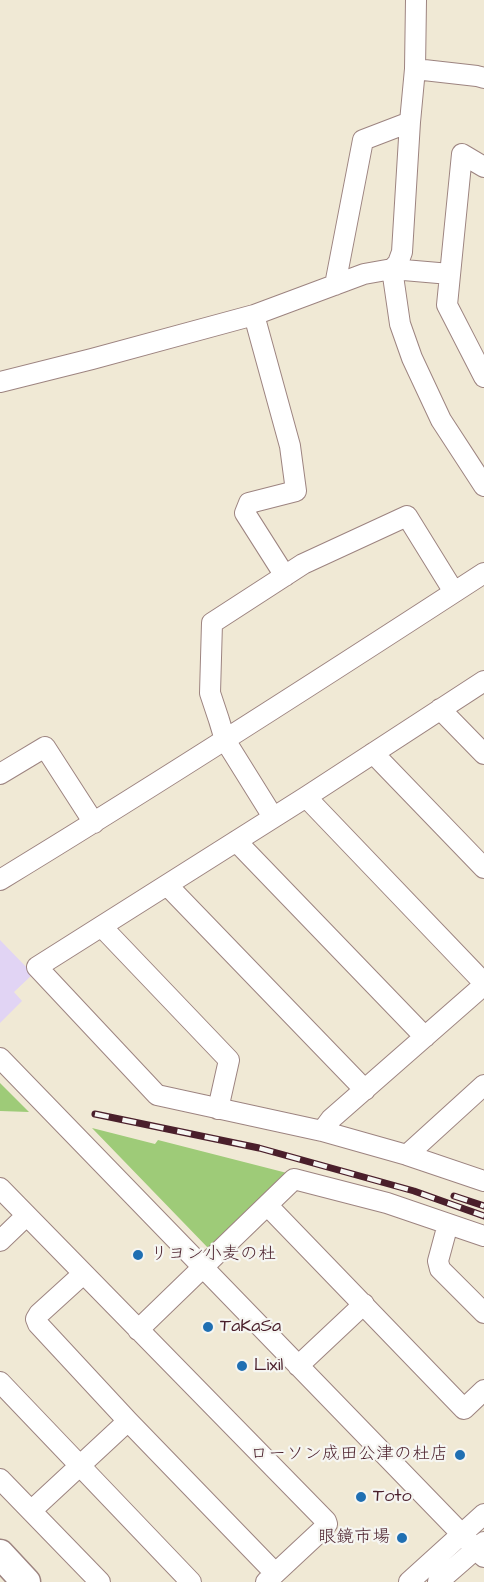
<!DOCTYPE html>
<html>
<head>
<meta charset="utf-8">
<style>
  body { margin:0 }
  canvas { display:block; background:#f0e9d5 }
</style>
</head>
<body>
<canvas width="484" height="1582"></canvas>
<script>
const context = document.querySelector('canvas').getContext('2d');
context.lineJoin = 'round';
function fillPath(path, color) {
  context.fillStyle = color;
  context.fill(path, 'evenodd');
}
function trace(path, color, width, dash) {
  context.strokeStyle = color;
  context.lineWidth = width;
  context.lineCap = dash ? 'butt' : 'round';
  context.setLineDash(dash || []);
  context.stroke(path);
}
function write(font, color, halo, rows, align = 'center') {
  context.font = font + ' "Architects Daughter","Klee One",sans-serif';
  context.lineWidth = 4.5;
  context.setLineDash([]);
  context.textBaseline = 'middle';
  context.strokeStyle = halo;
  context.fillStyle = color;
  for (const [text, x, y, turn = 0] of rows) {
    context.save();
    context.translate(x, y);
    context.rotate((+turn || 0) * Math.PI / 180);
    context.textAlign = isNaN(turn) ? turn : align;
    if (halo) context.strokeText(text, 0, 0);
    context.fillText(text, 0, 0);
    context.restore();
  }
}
const built = new Path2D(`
  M0,940L33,974L14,992L22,1001L0,1023Z`);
const green = new Path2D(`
  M0,1083L29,1112L0,1111Z
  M92,1128L155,1144L158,1140L287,1173L210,1250Z`);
const minor = new Path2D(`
  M416,0L415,69L410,122L402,252L398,263L392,269L400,324L412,358L441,420L484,486
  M415,69L477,76L484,78
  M484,167L462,154L447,305L484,377
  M335,285L363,140L410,122
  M254,315L290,446L296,491L249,503L245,513L285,576
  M0,382L92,359L254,315L364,274L392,269L450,274
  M484,681L306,797L37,967L157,1095L322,1131L407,1155L484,1181
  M440,709L484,754
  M373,753L484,868
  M0,774L45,747L94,823
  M306,797L484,983
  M273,817L225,740L219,720L210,693L212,623L303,564L407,516L454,592
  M236,841L425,1037
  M0,880C163,781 324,677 484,573
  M167,885L365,1090
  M102,927L229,1060L218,1109
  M0,1058L484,1557
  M322,1131L331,1119L484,985
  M407,1155L484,1085
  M0,1188L326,1521L327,1524L324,1528L266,1582
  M267,1205L464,1409L484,1390
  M448,1224L438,1261L440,1269L484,1313
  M0,1241L26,1216
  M83,1274L39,1314L36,1319L38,1324L128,1421L275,1573
  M138,1330L294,1179L387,1203L484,1236
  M298,1366L364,1304
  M0,1382L191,1582
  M0,1479L100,1582
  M31,1511L128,1421
  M409,1582L484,1514
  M438,1582L484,1542`);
const highway = new Path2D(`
  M0,1554L26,1582`);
const rail = new Path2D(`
  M95,1114L259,1148L414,1191L484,1216
  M454,1196L484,1206`);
const markers = [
  [138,1255,6,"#1f6fb2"],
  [208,1327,6,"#1f6fb2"],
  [242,1366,6,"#1f6fb2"],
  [460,1455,6,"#1f6fb2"],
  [361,1497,6,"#1f6fb2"],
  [402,1538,6,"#1f6fb2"]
];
const poiNames = [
  ["リヨン小麦の杜",150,1255],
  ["TaKaSa",220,1327],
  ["Lixil",254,1366],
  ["ローソン成田公津の杜店",448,1455,"right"],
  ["Toto",373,1497],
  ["眼鏡市場",390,1538,"right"]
];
fillPath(built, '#e1d4f4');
fillPath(green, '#9ecb78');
trace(minor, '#9d8480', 22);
trace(highway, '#9d8480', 31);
trace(minor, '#fff', 20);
trace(highway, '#fff', 28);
trace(rail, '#4a1f2b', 7);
trace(rail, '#f6f6f2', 4.5, [14]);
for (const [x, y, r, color] of markers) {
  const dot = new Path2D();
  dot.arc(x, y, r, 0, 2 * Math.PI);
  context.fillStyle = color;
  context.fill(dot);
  trace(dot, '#f6f6f2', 2);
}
write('18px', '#4a1f2b', '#f6f6f2', poiNames, 'left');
</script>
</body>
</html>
